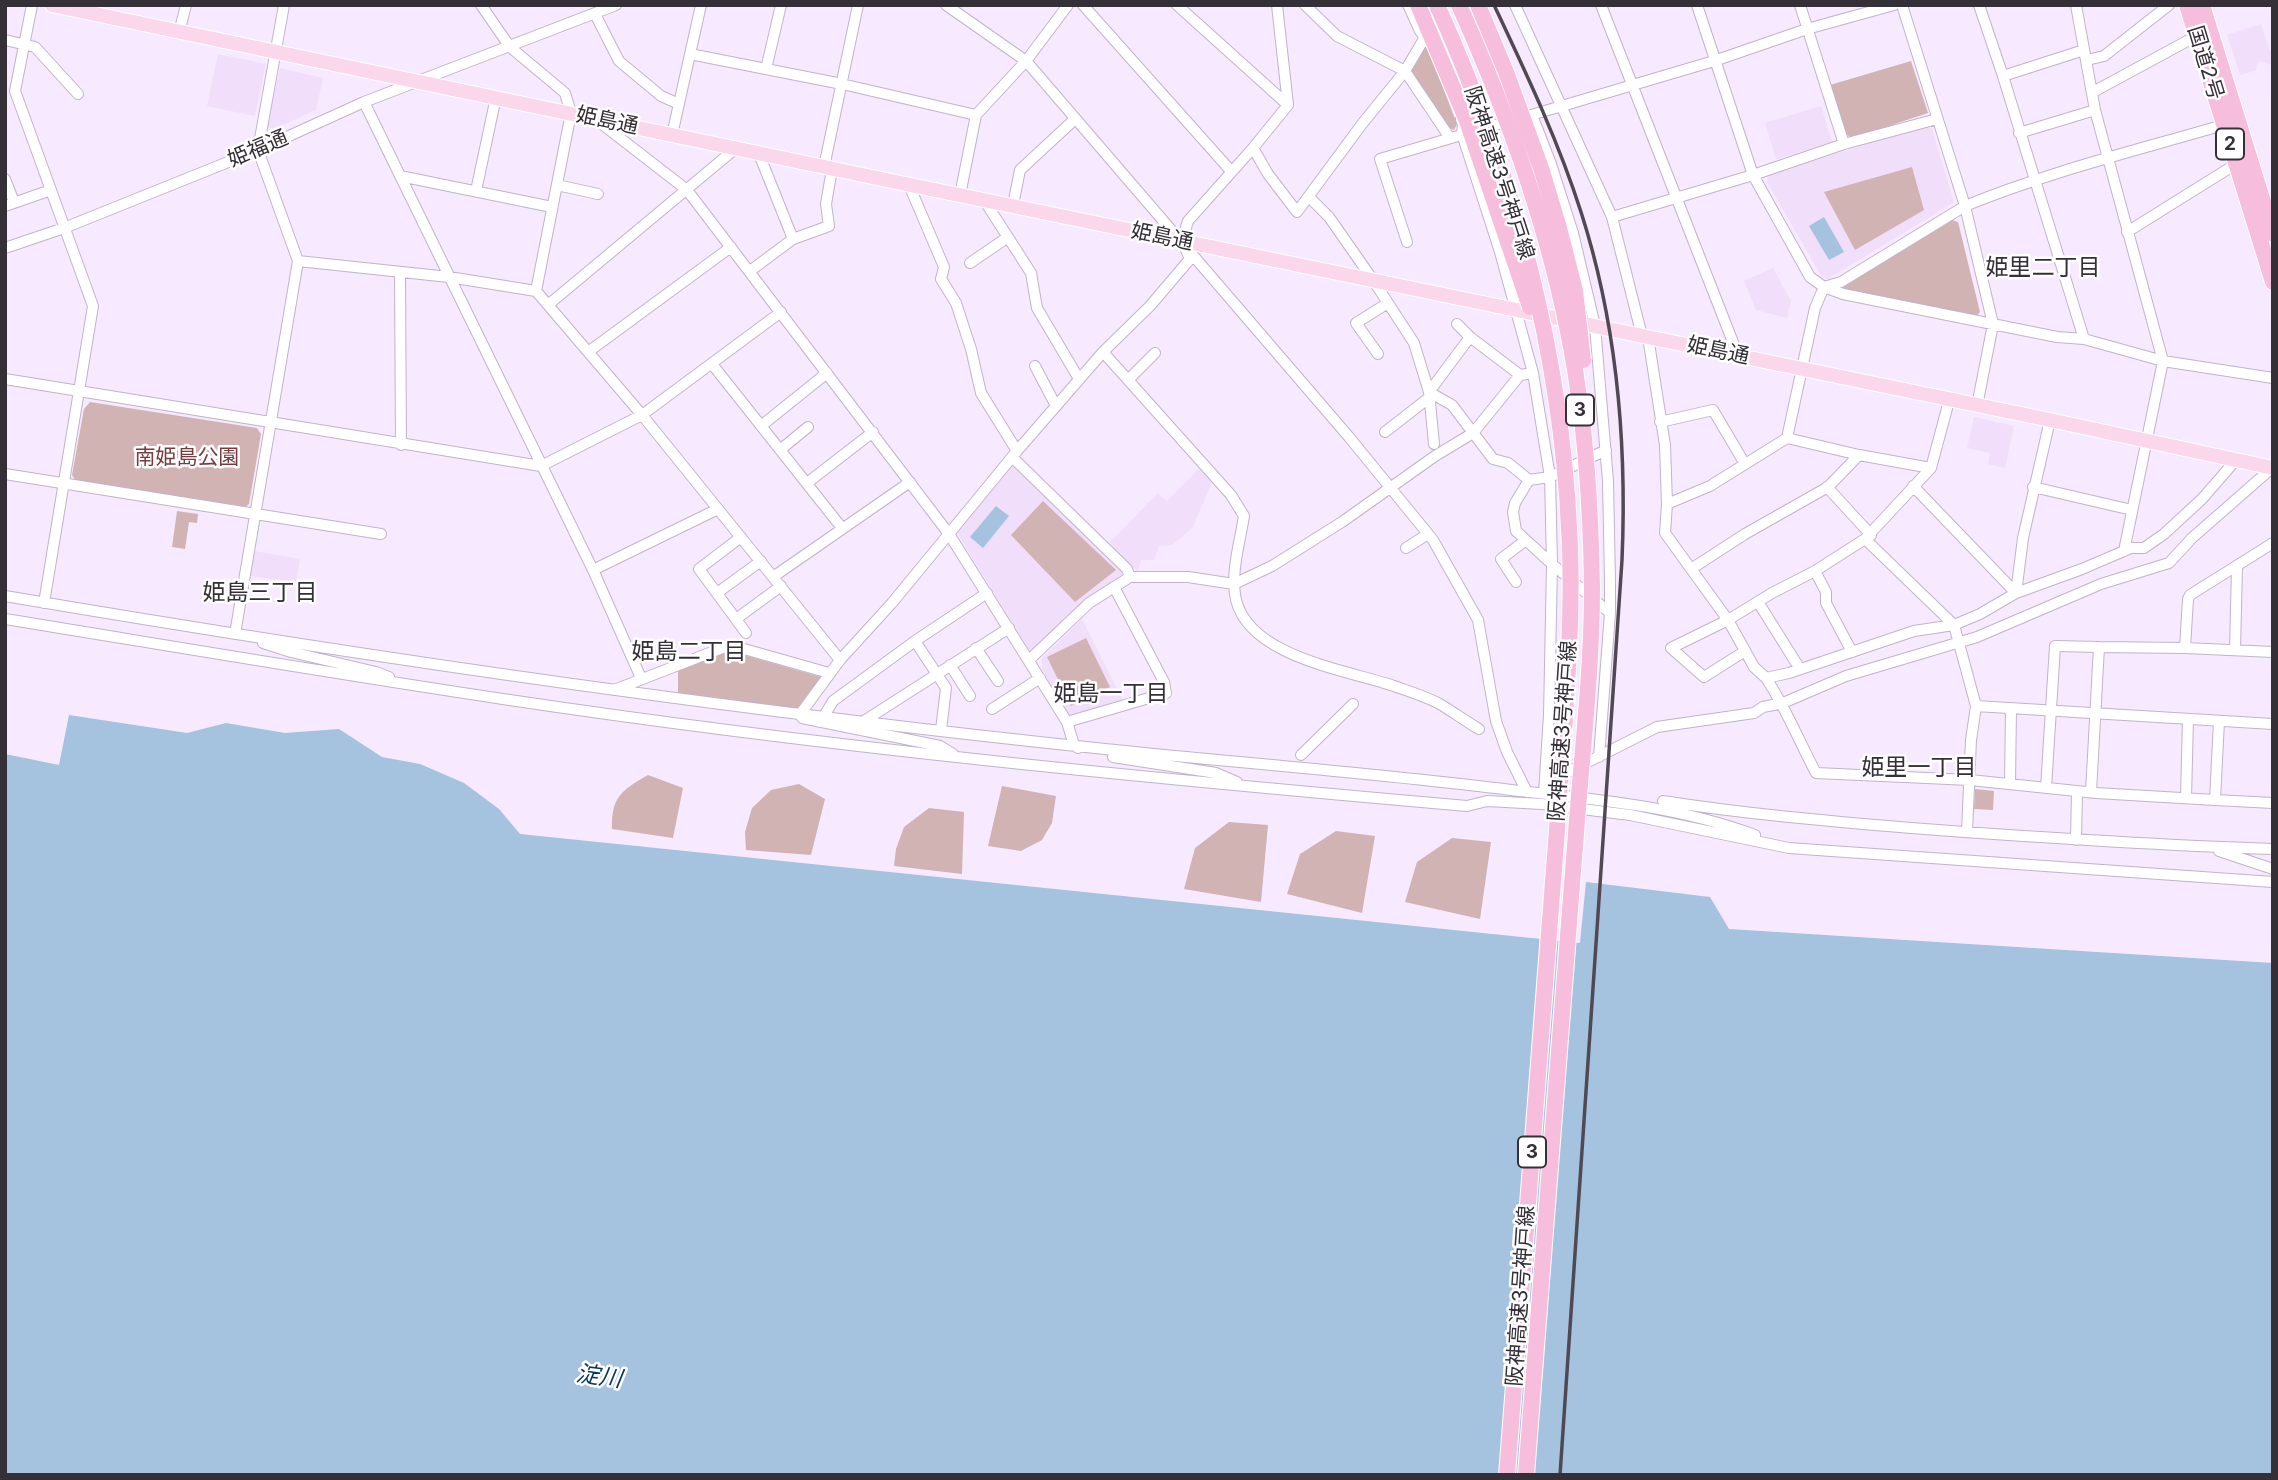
<!DOCTYPE html>
<html>
<head>
<meta charset="utf-8">
<style>
  body { margin:0 }
  #map { position:relative; width:2278px; height:1480px; overflow:hidden; background:#f7e9ff; font-family:Inter,sans-serif }
  canvas { display:block }
  .frame { position:absolute; inset:0; border:7px solid #352f37; pointer-events:none }
</style>
</head>
<body>
<div id="map">
<canvas width="2278" height="1480"></canvas>
<div class="frame"></div>
</div>
<script>
const context = document.querySelector('canvas').getContext('2d');
context.lineJoin = 'round';
function fillPath(path, color) {
  context.fillStyle = color;
  context.fill(path, 'evenodd');
}
function trace(path, color, width, dash) {
  context.strokeStyle = color;
  context.lineWidth = width;
  context.lineCap = dash ? 'butt' : 'round';
  context.setLineDash(dash || []);
  context.stroke(path);
}
function write(font, color, halo, rows, align = 'center') {
  context.font = font + ' Inter,"Noto Sans JP",sans-serif';
  context.lineWidth = 5;
  context.setLineDash([]);
  context.textBaseline = 'middle';
  context.strokeStyle = halo;
  context.fillStyle = color;
  for (const [text, x, y, turn = 0] of rows) {
    context.save();
    context.translate(x, y);
    context.rotate((+turn || 0) * Math.PI / 180);
    context.textAlign = isNaN(turn) ? turn : align;
    if (halo) context.strokeText(text, 0, 0);
    context.fillText(text, 0, 0);
    context.restore();
  }
}
const built = new Path2D(`
  M2261,24L2270,51L2273,50V66L2262,61L2257,64L2256,70L2240,75L2227,35Z
  M218,54L266,64L255,116L207,106Z
  M280,68L323,78L316,110L274,129L267,127Z
  M1821,106L1832,142L1776,159L1765,123Z
  M1924,126L1932,129L1954,202L1828,279L1822,277L1767,182L1769,175Z
  M1773,268L1791,301L1787,318L1756,310L1744,281Z
  M1974,417L2014,426L2005,468L1988,464L1990,453L1967,448Z
  M1018,466L1123,569V574L1087,600L1036,649L1029,650L957,533L1011,467Z
  M1199,469L1212,482L1193,527L1172,545L1159,546L1154,560H1141L1138,572L1109,543L1158,493L1167,501Z
  M254,551L300,559L296,583L250,576Z
  M1082,619L1122,699L1073,716L1067,714L1042,669V658Z`);
const green = new Path2D(`
  M1427,46L1457,124L1454,130L1447,127L1409,70L1423,47Z
  M1911,61L1928,113L1852,138L1844,133L1830,85Z
  M1912,167L1924,210L1855,250L1824,192Z
  M1952,220L1958,222L1980,312L1976,317L1843,290L1842,284Z
  M90,402L257,428L261,434L249,504L244,508L76,481L72,475L84,409Z
  M1043,501L1116,570L1075,602L1011,535Z
  M177,511L198,514L197,523L189,522L185,549L172,547Z
  M1086,638L1110,687L1071,706L1047,657Z
  M730,651L821,677L795,712L678,697V670Z
  M648,775L683,788L673,838L612,829C611,797 622,790 648,775Z
  M799,784L825,799L811,855L746,850L745,832L752,808L771,790Z
  M1002,786L1056,796L1052,823L1042,840L1021,851L988,846Z
  M1975,789L1994,791L1993,810L1974,809Z
  M929,808L964,812L962,874L894,866L896,849L904,827Z
  M1229,822L1268,825L1261,902L1184,889L1195,848Z
  M1336,831L1375,836L1362,913L1287,894L1300,854Z
  M1452,838L1491,842L1480,919L1405,902L1417,862Z`);
const water = new Path2D(`
  M1824,217L1844,252L1829,260L1809,226Z
  M996,506L1009,516L983,548L970,537Z
  M69,715L187,733L226,723L285,733L339,729L382,757L420,764L464,783L499,809L520,834L1580,943L1586,882L1710,897L1729,929L2273,963V1475H5V754L59,765Z`);
const minor = new Path2D(`
  M32,5L15,91L93,306L44,603
  M481,5L510,47L565,93L571,113L536,291
  M946,5L1026,61L1349,437L1433,540L1478,620L1496,721L1507,752L1527,792
  M1083,5L1231,171
  M1177,5L1288,105
  M1305,5L1337,36L1405,71L1450,138
  M1408,5L1420,31L1429,43
  M1515,5L1612,217L1642,336
  M1601,5L1738,355
  M1697,5L1753,175L1810,277L1824,287L1843,294L2057,337L2084,339L2163,361L2273,378
  M1800,5L1844,144
  M1902,5L1965,206L1993,324L1977,406
  M1979,5L2003,76L2084,339
  M2076,5L2095,110L2163,361L2124,551
  M595,14L619,61L661,96L679,104
  M179,33L186,5
  M5,40L35,47L78,94
  M690,54L842,84L976,115L1026,61L1068,5
  M2087,60L2104,56L2169,5
  M766,69L781,5
  M2003,76L2084,50
  M2093,92L2189,40
  M364,102L593,570L641,678
  M1532,115L1551,164L1573,233L1595,326L1608,481L1610,582V613L1599,757
  M1528,116L1714,61L1807,29L1894,5
  M1461,119L1463,125L1462,134L1500,252L1533,373L1550,477L1552,564L1549,715L1544,793
  M598,121L687,190L949,534L1067,722L1074,745L1078,748
  M2019,133L2095,110
  M672,135L701,5
  M1253,148L1268,174L1297,212L1362,124L1405,71L1425,37
  M824,167L858,5
  M400,176L552,207
  M5,179L14,202
  M557,185L598,194
  M909,185L944,267L941,279L956,303L971,349L981,393L1017,451
  M476,191L496,97
  M960,195L976,115
  M1310,198L1329,217L1373,280L1414,343L1429,392L1434,444
  M984,200L1031,273L1037,308L1079,379
  M1013,205L1020,170L1075,119
  M5,206L51,190
  M1612,217L1753,175L1844,144L1937,119
  M2127,232L2236,164
  M793,239L829,226L826,204L832,169
  M1407,242L1380,159L1512,120
  M5,248L64,228L258,150L364,102L616,5
  M298,261L449,277L536,291L642,415L840,660
  M970,263L1008,237
  M750,271L793,239L759,154
  M400,272L401,445
  M1824,287L1841,282L1965,206C2050,171 2142,149 2230,123
  M548,305L735,149
  M1457,324L1470,337L1520,375L1527,374
  M1470,337L1429,392L1452,405L1493,459L1508,463L1529,480L1550,477L1606,450
  M1648,337L1665,445L1667,504L1665,533L1728,620L1754,667L1766,678L1789,673L1914,631L1954,625L1980,614L2016,593L2082,569L2131,548H2144L2164,534L2202,499L2235,461
  M588,352L731,247
  M1103,352L1231,495L1244,516C1240,542 1230,574 1236,600C1250,657 1347,670 1394,686C1408,691 1424,696 1438,703C1452,711 1465,721 1479,729
  M1378,354L1356,323L1388,303
  M712,364L842,528
  M1035,366L1056,406
  M5,379L541,466L642,415L781,312
  M1128,380L1155,353
  M1660,422L1713,410L1745,464
  M761,426L827,373
  M1385,432L1430,397
  M1787,438L1815,308L1824,287
  M780,450L808,427
  M1012,457L1127,569L1130,577
  M5,474L381,534
  M1529,480L1515,503L1513,512L1516,531L1552,564L1610,613
  M807,483L873,432
  M1913,486L2016,593
  M1827,487L1871,535
  M2033,487L2132,510
  M1667,504L1710,486L1787,438L1859,455L1931,468L1949,401
  M741,537L699,569L746,633
  M1865,539L1954,625L1976,706L1971,740L1967,832
  M1406,548L1428,534
  M1691,569L1745,534L1828,487L1859,455
  M593,570L718,509
  M1815,571L1826,592V603L1852,652
  M773,577L910,482
  M1516,582L1501,559L1526,540
  M717,593L761,561
  M2016,593L2023,538L2050,420
  M5,596C370,658 737,711 1105,749C1240,763 1376,773 1511,790C1594,799 1677,806 1755,835
  M1758,602L1800,669
  M5,619C171,646 336,674 503,699C822,747 1145,778 1467,806L1487,801L1542,804L1630,815L1789,848L2273,882
  M736,619L781,586
  M235,634L298,261L258,150L284,5
  M915,641L946,688L941,730
  M263,643L291,652L376,672L389,677
  M976,648L998,681
  M2185,648L2188,599L2190,595L2273,543
  M2235,650L2237,567
  M1745,651L1704,677L1671,648L1728,620L1772,593L1815,571L1865,539L1931,468
  M1029,660L1089,603L1130,577H1188L1234,584L1272,566L1342,522L1435,456L1473,433L1520,375
  M950,665L970,696
  M1766,678C1786,708 1799,741 1816,773L1970,780L2096,793L2215,800L2219,721
  M614,690L730,645L829,673
  M1976,706L2273,724
  M992,709L1040,678
  M801,713L840,660L892,603L1017,451L1103,352L1150,306L1190,259L1182,241L1188,221L1253,148L1288,105L1277,5
  M824,716L833,701L915,641L987,593
  M802,718L940,746L953,754
  M864,721L1009,628
  M1067,722L1166,693L1164,682L1114,587
  M1301,755L1353,704
  M1113,757L1216,773L1237,782
  M1559,779L1564,774L1657,727L1754,713L1763,707L1783,703L1846,676L1977,637L2101,584L2169,563L2192,538L2272,468
  M2010,784L2011,708
  M2046,788L2055,646L2099,647
  M2091,792L2099,647L2185,648L2273,652
  M2186,798L2188,719
  M2215,800L2273,803
  M1663,801C1745,814 1828,821 1911,828C2032,837 2152,845 2273,849
  M2076,840L2077,791
  M2219,851L2273,869`);
const major = new Path2D(`
  M52,5L896,182L2050,420L2273,468`);
const highway = new Path2D(`
  M2187,5L2273,282
  M2202,5L2273,234
  M1507,1475L1557,830
  M1526,1475L1576,833`);
const rail = new Path2D(`
  M1494,5C1526,73 1558,140 1581,212C1617,324 1627,443 1622,560L1560,1475`);
const highwayBridge = new Path2D(`
  M1418,5L1467,121L1530,307
  M1437,5C1512,171 1560,345 1569,527C1575,628 1563,729 1557,830
  M1459,5C1508,114 1549,229 1571,347C1586,426 1591,509 1592,589C1592,670 1582,752 1576,833
  M1478,5L1506,72L1542,171L1559,228L1575,291L1583,360`);
const shields = [
  [2230,144,28],
  [1580,410,28],
  [1532,1152,28]
];
const shieldNames = [
  ["2",2230,144],
  ["3",1580,410],
  ["3",1532,1152]
];
const streetNames = [
  ["国道2号",2205,63,73],
  ["姫島通",607,121,12],
  ["姫福通",258,149,-23],
  ["阪神高速3号神戸線",1499,173,72],
  ["姫島通",1162,237,12],
  ["姫島通",1718,351,12],
  ["阪神高速3号神戸線",1563,731,-86],
  ["阪神高速3号神戸線",1521,1296,-86]
];
const parkNames = [
  ["南姫島公園",187,458]
];
const neighbourhoodNames = [
  ["姫里二丁目",2043,268],
  ["姫島三丁目",260,593],
  ["姫島二丁目",689,652],
  ["姫島一丁目",1111,694],
  ["姫里一丁目",1919,768]
];
const waterNames = [
  ["淀川",599,1377,8]
];
fillPath(built, '#f1defb');
fillPath(green, '#d1b3b3');
fillPath(water, '#a5c2df');
trace(minor, '#c1b4c9', 12);
trace(major, '#fff', 16);
trace(highway, '#fff', 18);
trace(minor, '#fff', 10);
trace(major, '#fad7ea', 14);
trace(highway, '#f7bddc', 16);
trace(rail, '#504852', 3.5);
trace(highwayBridge, '#fff', 18, []);
trace(highwayBridge, '#f7bddc', 16);
for (const [x, y, w] of shields) {
  const box = new Path2D();
  box.roundRect(x - w / 2, y - 15.5, w, 31, 5);
  context.fillStyle = '#fff';
  context.fill(box);
  trace(box, '#352f37', 2);
}
write('bold 19px', '#352f37', null, shieldNames);
write('21px', '#352f37', '#fff', streetNames);
write('21px', '#773c3f', '#fff', parkNames);
write('23px', '#352f37', '#fff', neighbourhoodNames);
write('italic 23px', '#08365c', '#fff', waterNames);
</script>
</body>
</html>
